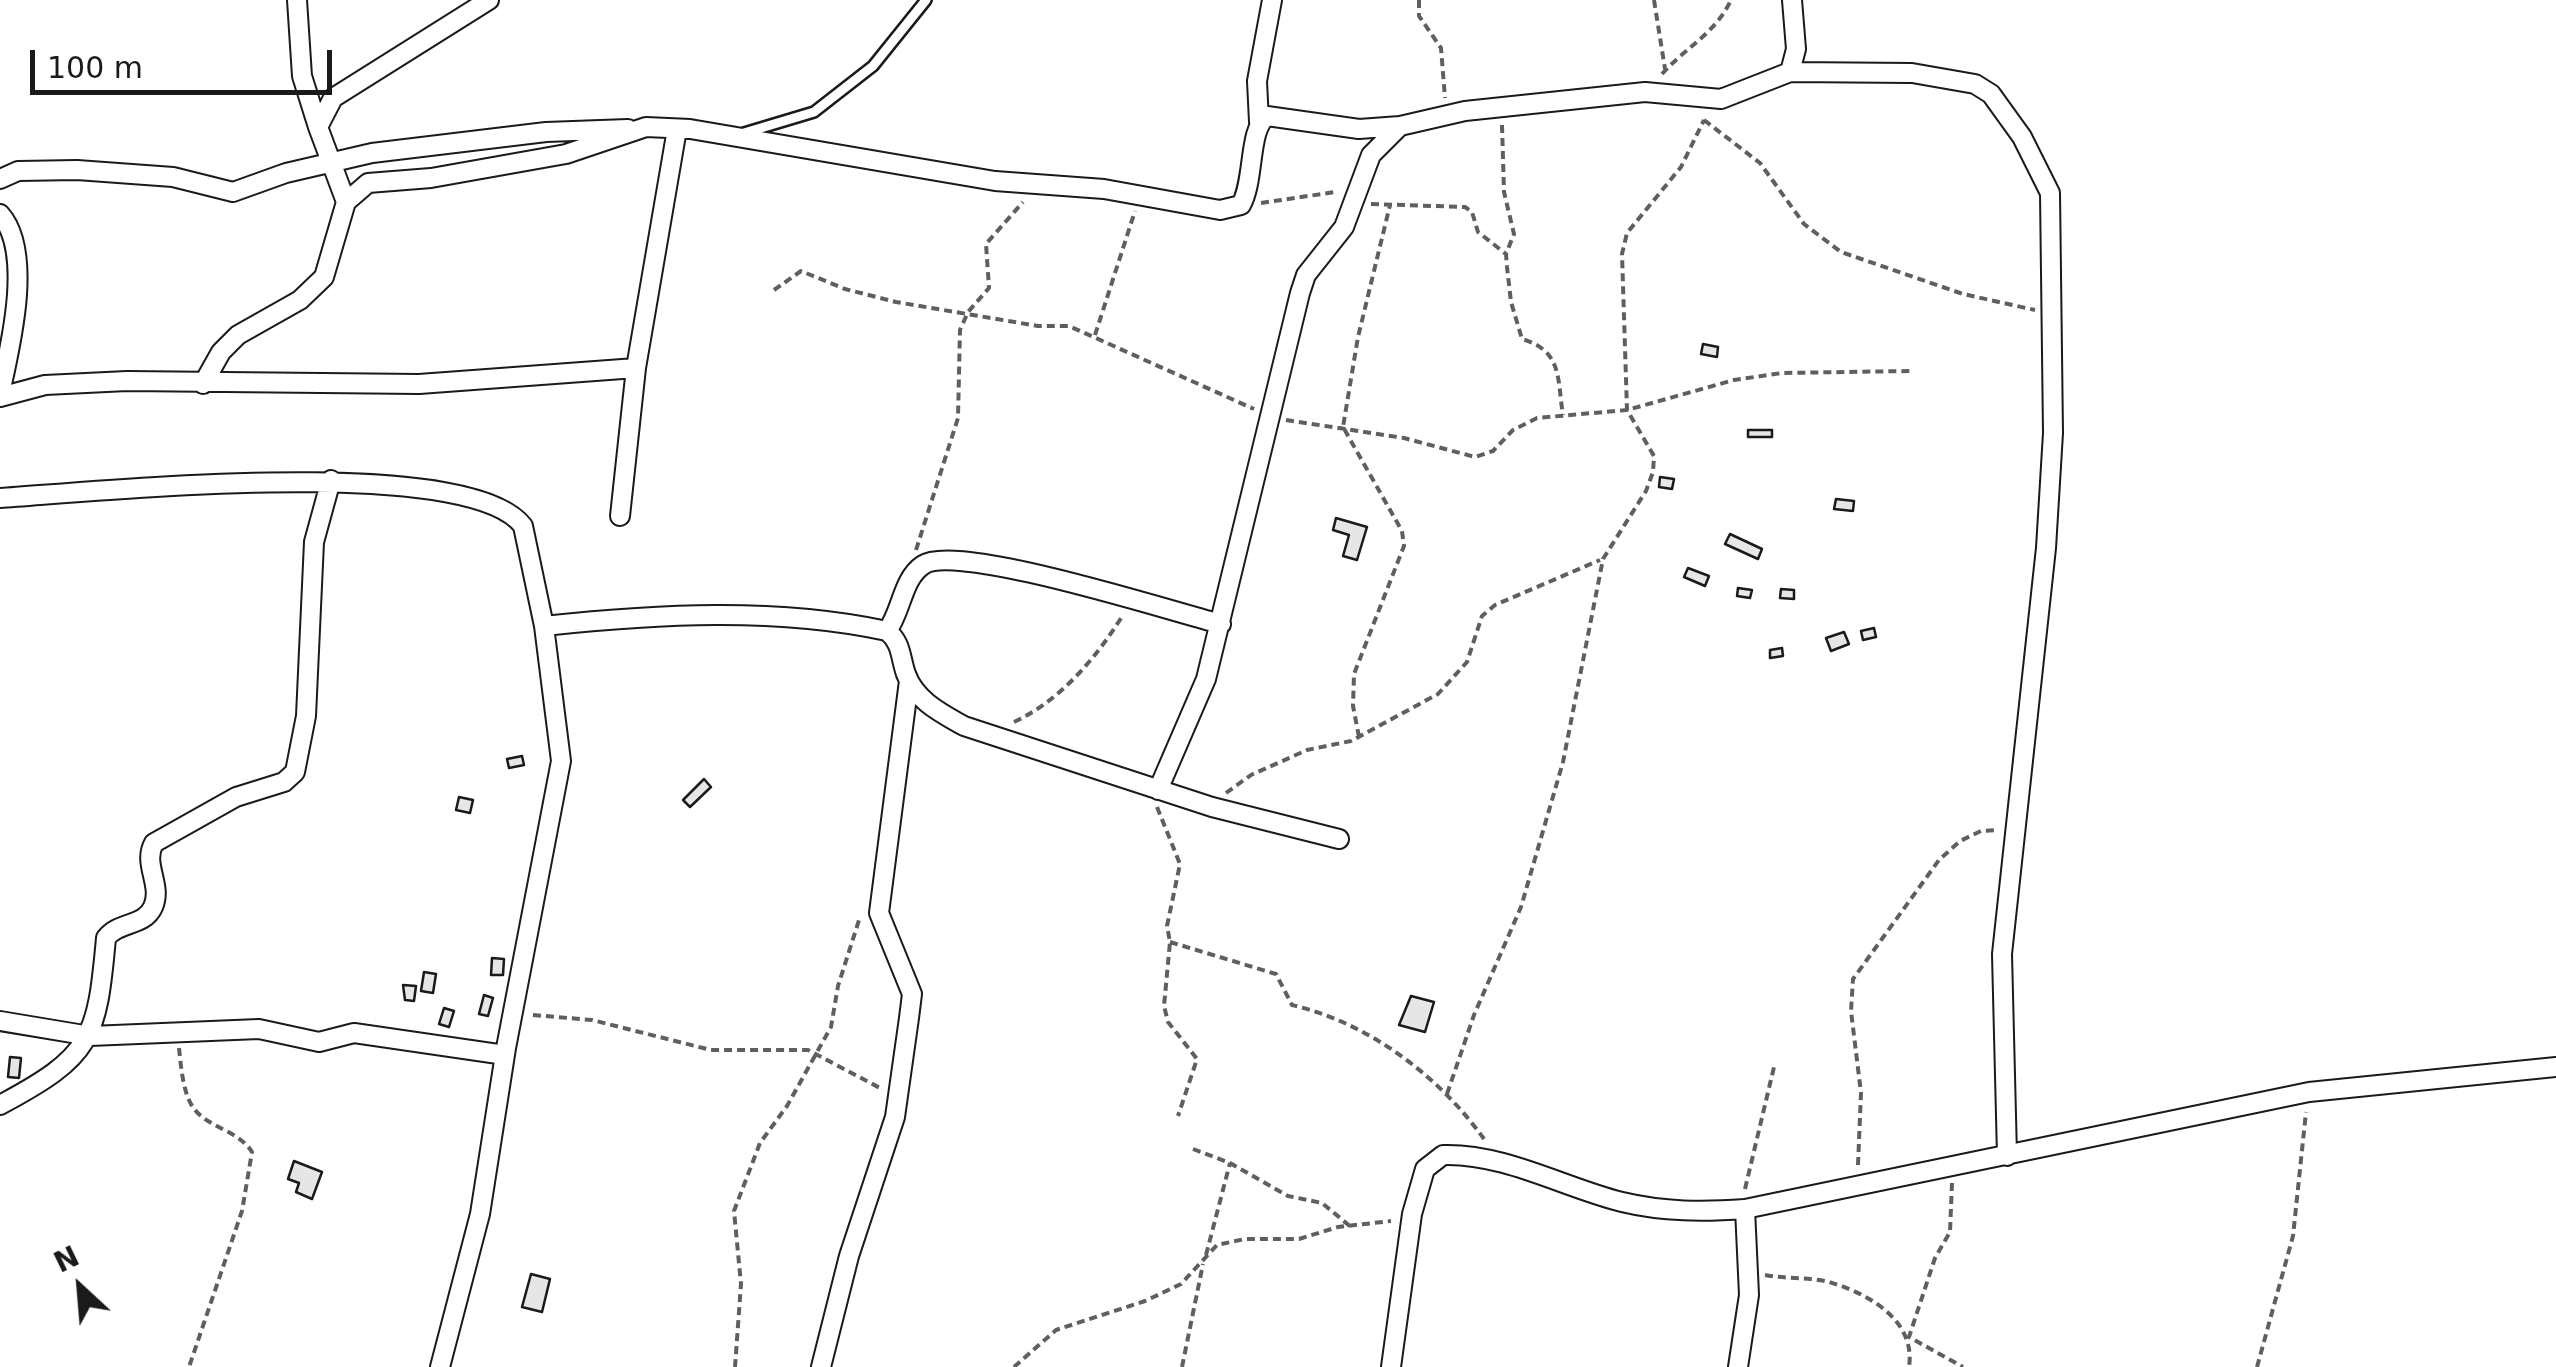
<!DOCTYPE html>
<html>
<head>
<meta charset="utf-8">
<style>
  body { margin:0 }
  #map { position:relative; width:2556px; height:1367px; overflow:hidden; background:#fff; font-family:"DejaVu Sans",sans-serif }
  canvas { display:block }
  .north { position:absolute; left:30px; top:1237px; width:100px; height:100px; -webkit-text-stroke:8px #fff; paint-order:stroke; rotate:334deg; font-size:28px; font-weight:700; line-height:40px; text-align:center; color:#1a1a1a }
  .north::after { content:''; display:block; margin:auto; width:35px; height:45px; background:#1a1a1a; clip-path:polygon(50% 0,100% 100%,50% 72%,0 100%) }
  .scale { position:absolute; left:30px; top:50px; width:302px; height:45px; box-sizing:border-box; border:5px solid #1a1a1a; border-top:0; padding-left:12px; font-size:30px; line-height:35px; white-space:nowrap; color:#1a1a1a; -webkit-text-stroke:8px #fff; paint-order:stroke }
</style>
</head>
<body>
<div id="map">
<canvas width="2556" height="1367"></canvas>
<div class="north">N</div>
<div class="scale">100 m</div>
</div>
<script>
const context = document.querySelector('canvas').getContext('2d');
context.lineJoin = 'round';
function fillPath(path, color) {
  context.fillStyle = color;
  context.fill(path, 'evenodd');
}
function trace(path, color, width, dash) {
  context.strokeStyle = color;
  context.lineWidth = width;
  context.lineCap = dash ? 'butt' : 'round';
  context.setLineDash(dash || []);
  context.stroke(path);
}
const building = new Path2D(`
  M1703,344L1718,347L1717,357L1701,354Z
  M1748,430H1772V437H1748Z
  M1660,477L1674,479L1672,489L1659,487Z
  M1836,499L1854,501L1853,511L1834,509Z
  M1336,518L1367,527L1357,560L1343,556L1349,535L1333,530Z
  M1730,534L1762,549L1758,559L1725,544Z
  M1688,568L1709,576L1705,586L1684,577Z
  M1738,588L1752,590L1750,598L1737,596Z
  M1781,589L1794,590V599L1780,598Z
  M1874,628L1876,637L1863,640L1861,631Z
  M1844,632L1849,644L1831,651L1826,638Z
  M1782,648L1783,656L1770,658V650Z
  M522,756L524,765L509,768L507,759Z
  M704,779L711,787L690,807L683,800Z
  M459,797L473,800L470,813L456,810Z
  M492,958L504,959L503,975H491Z
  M424,972L436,974L433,993L421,991Z
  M403,985L416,986L414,1001L405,1000Z
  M484,995L493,998L488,1016L479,1014Z
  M1411,996L1434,1002L1425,1032L1399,1025Z
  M444,1008L454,1011L449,1027L439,1024Z
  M10,1057L21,1058L19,1078L8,1077Z
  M294,1161L322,1172L312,1199L296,1192L299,1183L288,1179Z
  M531,1274L550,1279L542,1312L522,1307Z`);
const path = new Path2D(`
  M1419,0V16L1441,48L1445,98
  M1654,0L1665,69
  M1662,74C1686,47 1715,34 1731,0
  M1704,120L1760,163L1804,224L1841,252L1963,294L2035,310
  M1502,125L1504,192L1514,234L1506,254L1507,267L1511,302L1522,339C1563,351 1557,379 1563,415
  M1261,203L1335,192
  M1371,204L1465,207L1472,212L1478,232L1506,254
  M774,290L801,271L845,289L896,302L1038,326H1069L1254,409
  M1095,335L1135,211
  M1286,420L1404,438L1475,457L1493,451L1513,430L1537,418L1627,410L1734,380L1782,373L1910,371
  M916,550L958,418L960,330L968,312L989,288L986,244L1023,202
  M1014,722C1061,700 1096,658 1123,615
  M1359,737L1353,706L1354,674L1404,546L1402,531L1343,427L1358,337L1390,205
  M1226,793L1251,775L1307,750L1351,741L1438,694L1467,662L1482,616L1495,605L1600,560
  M1157,807L1180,864L1167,926L1170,942L1164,1006L1168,1022L1197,1059L1178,1116
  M1170,942L1276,974L1292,1005C1369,1023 1439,1076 1484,1139
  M533,1015L592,1020L711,1050H808L880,1088
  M179,1048C181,1066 183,1096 195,1110C210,1128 239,1131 252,1152L242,1211L189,1367
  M1447,1094L1474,1015L1521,907L1563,762L1603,559L1646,491L1653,472L1654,456L1627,410L1622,254L1627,233L1681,167L1704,120
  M1193,1149L1230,1163L1288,1196L1322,1203L1351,1227
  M1858,1165L1861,1093L1851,1011L1853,979L1939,860L1960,841L1981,831L1996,830
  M1952,1183L1950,1232L1935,1258L1909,1337L1963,1367
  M1745,1189L1774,1067
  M1206,1255L1230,1163
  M1765,1275C1786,1279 1809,1277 1829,1282C1870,1294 1916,1321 1909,1367
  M735,1367L741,1284L734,1211L760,1143L787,1106L831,1027L838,986L860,917
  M1014,1367L1056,1330L1145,1301L1181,1284L1217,1245L1245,1239H1299L1338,1227L1391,1221
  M1182,1367L1203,1264
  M2257,1367L2293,1236L2306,1112`);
const lane = new Path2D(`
  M744,133L814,112L873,66L926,0`);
const street = new Path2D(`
  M297,0L302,76L318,127
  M1790,72L1912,73L1975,84L1991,94L2022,137L2050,193L2053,433L2046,548L2002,954L2007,1156
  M1259,122L1257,81L1272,0
  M0,179L18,171L77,170L173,177L233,192L286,173L372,153L546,132L628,129
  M346,202L318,127L333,98L489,0
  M0,214C34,252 10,348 0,393
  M203,384L221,352L238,335L300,300L324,277L346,202L368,183L431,178L566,154L646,127L690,129L995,181L1104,189L1220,210L1241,205C1255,180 1248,129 1267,116L1359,129L1400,126
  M0,397L45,385L127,381L419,384L636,368
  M0,498C95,492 468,453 523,526L544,626L561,761L506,1048L480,1214L440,1367
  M620,516L636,368L677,129
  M544,626C656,614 776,607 887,631C902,643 900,657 906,674C915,700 941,713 964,726L1212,807L1339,839
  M887,631C902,611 902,579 923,565C956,542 1173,612 1221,624
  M1158,790L1206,679L1300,293L1306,275L1344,227L1371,155L1400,126L1465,111L1645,92L1721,99L1790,72L1796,49L1792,0
  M0,1021L90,1036L259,1029L319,1042L354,1033L505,1055
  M0,1105C92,1056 97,1039 106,938C119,921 144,927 153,907C163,885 142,864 154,843L236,797L284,782L295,772L306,716L314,542L331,480
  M821,1367L849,1256L895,1117L909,1018L912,994L879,913L909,681
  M1391,1367L1412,1214L1425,1169L1443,1155C1504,1153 1565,1188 1622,1202C1664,1212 1703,1212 1745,1209L2309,1092L2556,1067
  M1738,1367L1749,1295L1745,1209`);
fillPath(building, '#e6e6e6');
trace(building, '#1a1a1a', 2.5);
trace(lane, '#1a1a1a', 14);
trace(street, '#1a1a1a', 22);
trace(path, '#5f5f5f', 4, [8, 5]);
trace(lane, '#fff', 9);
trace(street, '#fff', 18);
</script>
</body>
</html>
